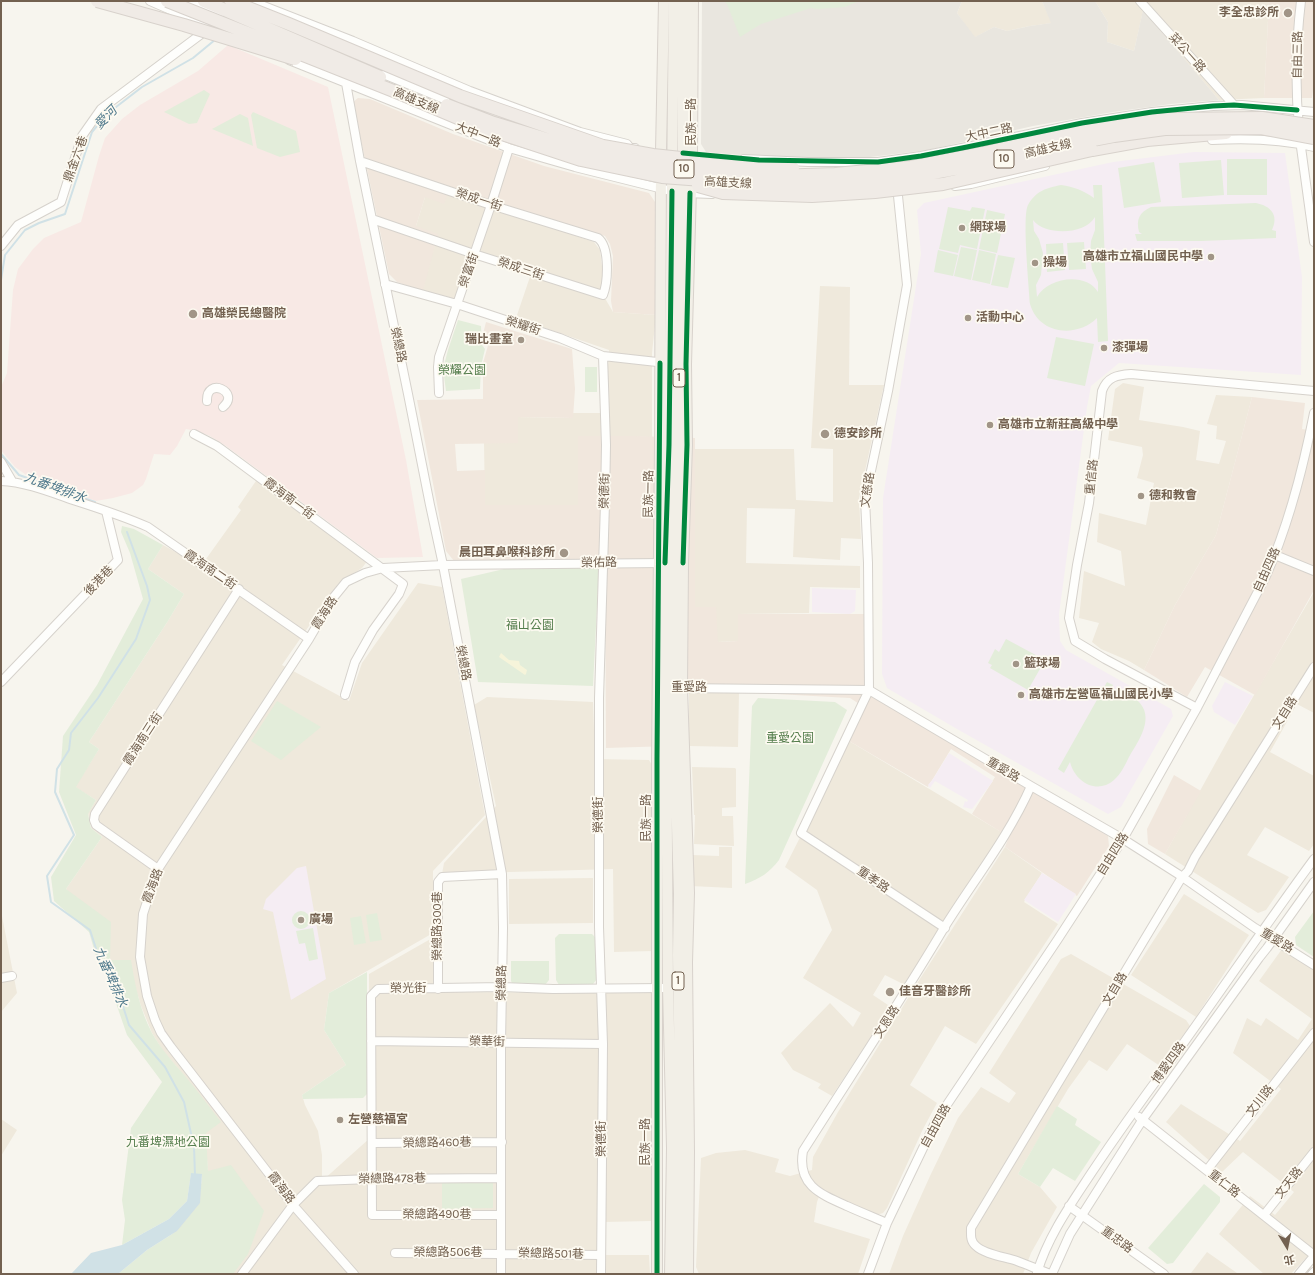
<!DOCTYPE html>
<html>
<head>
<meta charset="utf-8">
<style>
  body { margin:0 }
  #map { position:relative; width:1315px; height:1275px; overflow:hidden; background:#f7f5ee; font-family:Karla,"Noto Sans TC",sans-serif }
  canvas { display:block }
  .frame { position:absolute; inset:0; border:2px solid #736150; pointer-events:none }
  .north { position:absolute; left:1267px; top:1227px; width:40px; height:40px; -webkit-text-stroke:3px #fdfaf1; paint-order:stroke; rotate:170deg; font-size:11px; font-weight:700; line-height:16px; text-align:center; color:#736150 }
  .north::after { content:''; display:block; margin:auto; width:14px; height:18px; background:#736150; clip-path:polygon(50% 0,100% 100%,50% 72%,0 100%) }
</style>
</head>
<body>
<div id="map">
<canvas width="1315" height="1275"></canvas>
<div class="frame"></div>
<div class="north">北</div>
</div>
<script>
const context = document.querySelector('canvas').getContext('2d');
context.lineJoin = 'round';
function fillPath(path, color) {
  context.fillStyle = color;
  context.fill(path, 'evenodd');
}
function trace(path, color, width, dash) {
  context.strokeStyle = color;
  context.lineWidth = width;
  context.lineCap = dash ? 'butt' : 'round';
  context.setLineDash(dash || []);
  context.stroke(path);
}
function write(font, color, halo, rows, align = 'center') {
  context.font = font + ' Karla,"Noto Sans TC",sans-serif';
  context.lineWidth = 3.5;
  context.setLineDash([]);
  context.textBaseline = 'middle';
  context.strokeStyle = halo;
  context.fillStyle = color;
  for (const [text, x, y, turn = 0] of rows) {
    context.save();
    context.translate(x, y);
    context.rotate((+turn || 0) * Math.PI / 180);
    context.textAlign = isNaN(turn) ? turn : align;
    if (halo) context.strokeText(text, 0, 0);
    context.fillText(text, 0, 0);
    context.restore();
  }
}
const residential = new Path2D(`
  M962,1H1042L1052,23L1030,26L1007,31L994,27L974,38L957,13Z
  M1095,1H1269L1264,98L1219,100L1143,11L1134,51L1107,42L1108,22Z
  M448,193L594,242L600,250L606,300L613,312L656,315L652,353V437L578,436L579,505H485L484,443H518V417L573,418V413H605L609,350L516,318L533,268L479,251L461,302L423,291L416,226L425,197Z
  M820,286L850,287L849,385H884L859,498L861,539L841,538L840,560L793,557L795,509L747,508L746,563L860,566V588L810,587L809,613L738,614V641L718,642L695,607V449H794L796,500L833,502V449L811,448Z
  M1123,383L1144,387L1139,420L1183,427L1200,431L1196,460L1219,464L1226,441L1216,439L1217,426L1207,424L1216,395L1252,397L1216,535L1175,605L1144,670L1129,661L1101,649L1092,642L1099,623L1079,618L1084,571L1125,586L1121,551L1097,542L1099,513L1146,525L1154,483L1137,478L1143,455L1142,447L1108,440L1115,389Z
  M258,478L368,560L362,568L338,584L282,665L349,701L362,663L418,583L442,587L485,815L433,871V933L329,993L324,1030L346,1065L302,1095L305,1105L318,1131L322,1155V1181L370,1138L369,974L434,937L435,992L651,993V1221L604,1222V1255H649L650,1274H150L208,1172L205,1132L186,1078L163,1051L152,1033L141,1006L135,986L110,960L66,889L102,837L91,828L88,813L96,800L75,787L99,749L89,742L168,621L184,594L148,569L163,545L201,566L241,510L238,507Z
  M1314,592V713L1297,704L1270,752L1314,776V844L1309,851L1265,827L1247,855L1289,877L1266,910L1258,913L1165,854L1232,733Z
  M689,692H739L738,747L689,746Z
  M487,697L593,702L595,759L649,760L653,767V951L614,952L613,869L442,874L444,863L496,806L474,705Z
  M849,741L1003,833L907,986L885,975L873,995L891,1007L832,1096L818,1088L821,1084L793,1070L781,1053L830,1003L853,1027L861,1013L803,978L832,930L817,890L785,867Z
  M692,767L735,768L736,769V807L722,808V816H733L734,846L694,844L695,815H694Z
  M719,847H732V888L691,886L692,855L719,856Z
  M1005,847L1042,873L1024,902L1058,924L1026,972L976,1044L945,1026L910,1085L937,1103L923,1129L887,1208L883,1213L876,1215L822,1189L817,1202L814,1222L870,1239L858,1274H699L696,1267L701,1158L716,1153L745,1150L779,1159L775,1172L790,1176L812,1170L813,1157L838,1112L916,985Z
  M593,878V923L509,924V879Z
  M1184,894L1249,935L1196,1017L1131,975Z
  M1,911L17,993L1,1012Z
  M1287,942L1314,960V1249L1291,1274H1264L1219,1234L1250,1196L1275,1215L1294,1192L1243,1152L1222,1172L1166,1122L1181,1104L1240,1141L1281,1089L1233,1053L1247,1018L1261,1026L1266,1018L1298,1040L1312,1019L1259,981Z
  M1071,954L1186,1020L1190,1026L1160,1066L1127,1044L1107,1071L1089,1060L1068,1089L1018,1174L1040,1187L1057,1207L1031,1253L1023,1274H889L903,1236L930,1176L958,1118L981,1087L1009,1103L1016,1093L989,1073L1061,959Z
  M1,1119L17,1130L1,1156Z
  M1207,1252L1237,1273L1236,1274H1192L1191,1273Z`);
const commercial = new Path2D(`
  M1269,1H1314V82L1312,98H1264Z
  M358,98L370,99L453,134L544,166L649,193L657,205L656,315L613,312L611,301L613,256L610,244L605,236L450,188L444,204L425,197L416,226L438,234L423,291L397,282L389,274L353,102Z
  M486,322L572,349L575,389L573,418L518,417V443L455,444L457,471L485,470V505H578V436H635L695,438V607H716L718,642L738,641V614H864V684L1108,836L1109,846L1077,896L1005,847L1009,837L972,814L995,777L951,749L928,787L849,741L864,707L850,698L739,692L669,693L671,746L606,748L605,560L454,561L446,551L417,400L483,399V363L489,342L482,338Z
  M1252,397L1305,403L1302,429L1314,431V590L1255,695L1205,667L1187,697L1144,670L1175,605L1216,535Z
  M1174,775L1201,791L1165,854L1148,844L1147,829Z`);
const industrial = new Path2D(`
  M702,1H962L957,13L975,37L994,27L1007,31L1030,26L1051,23L1042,1H1095L1108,22L1107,42L1134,51L1143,10L1219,100L1171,104L1113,112L1033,126L928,150L862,158L800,160L706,152L701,144Z`);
const education = new Path2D(`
  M1194,152L1285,153L1302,277L1301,375L1119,363L1091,386L1087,407L1059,614L1060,641L1066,650L1171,709L1173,716L1121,807L1108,814L957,729L887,688L882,674L883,498L921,254L917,210L924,203L1113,162Z
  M812,588L856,590L855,611L850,614L812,612Z
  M1225,682L1253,696L1235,725L1214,712L1212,706Z
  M949,753L993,781L972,809L963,807L965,801L967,802L968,800L935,781L930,788L928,785L933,779Z
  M306,866L326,979L291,1000L273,912L263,909L266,899L297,868Z
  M1042,873L1076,894L1058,922L1024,900Z`);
const medical = new Path2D(`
  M228,45L328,87L406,460L423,557L377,558L226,446L210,436L197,431L186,429L177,446L170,455L154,454L146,479L143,485L132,493L113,498L96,501L29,477L15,467L1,450V387L7,373L13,290L18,269L33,249L44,238L81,222L99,156L105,138L122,119L140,105L198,71Z`);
const green = new Path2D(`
  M724,1H859L845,7L818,9L811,8L761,24L740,37L727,4Z
  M204,90L210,94L197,123L189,124L164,112Z
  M253,112L296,131L300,152L280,157L257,148L251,115Z
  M240,114L248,118L253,146L212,129Z
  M1227,159H1267V195H1227Z
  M1221,160L1224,195L1182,198L1179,163Z
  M1154,162L1161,202L1124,208L1118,168Z
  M1061,185C1074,187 1083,190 1094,198L1093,185H1102L1108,341L1098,342L1097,318C1077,338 1039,335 1030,304C1029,287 1022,216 1028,205C1036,191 1046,188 1061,185ZM1095,217V230L1091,241L1090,255L1092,269L1098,282V292C1086,272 1048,277 1037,297L1036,285L1041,275L1043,253L1039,239L1034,231L1033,220C1045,236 1085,235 1095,217Z
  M1256,203C1271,206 1279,215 1272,230L1276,231V238L1201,241H1137L1135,234H1142L1139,232C1136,219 1139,213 1151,207Z
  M948,207L970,211L972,207L985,209L977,249L960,245L958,253L939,249Z
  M987,210L1005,214L997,253L979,249Z
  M1084,242L1086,269L1069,270L1067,243Z
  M1063,243L1065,270L1047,272L1046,244Z
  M961,247L977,250L971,280L954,276Z
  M938,250L958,255L953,276L934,272Z
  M979,250L996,254L990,284L972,280Z
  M998,255L1015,258L1008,288L991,285Z
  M458,320L481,326L482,345L485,349L481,366L480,389L446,391L443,369L448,350Z
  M1056,337L1094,344L1085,386L1047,378Z
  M585,367H597V392H585Z
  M122,526L134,529L163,545L148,569L184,594L168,621L89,742L99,749L76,787L96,800L88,814L91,828L102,837L66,889L111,922L110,960H131C135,985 140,1010 152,1033C161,1049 173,1062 185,1076C198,1091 209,1107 221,1122L206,1133L208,1171L231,1165L264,1211L248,1254L233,1274H118L147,1250L177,1231L200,1203L202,1174H191L187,1201L169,1219L122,1245L125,1220L122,1200L131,1128L162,1082L127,1035L108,980L96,956L89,932L54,901L51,877L76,835L59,792L63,736L97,685L143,599L130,553L121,532Z
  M599,566L593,686L478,682L461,579L504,569Z
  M1006,639L1045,660L1028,690L990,668L992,665L988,663L995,649L999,652Z
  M1107,682L1113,685L1108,695C1118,692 1128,692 1137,700C1156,717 1139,740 1129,757C1125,765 1121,774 1114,780C1097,795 1075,782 1070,762L1064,773L1058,769Z
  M758,698L835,702L847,710L779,860C770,872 760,879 745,884L752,706Z
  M277,701L321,727L281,760L251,741Z
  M1314,911V957L1296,945L1295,937Z
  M292 920a9 9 0 1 1 18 0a9 9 0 1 1-18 0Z
  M377,913L382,940L370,942L366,915Z
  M361,916L366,943L354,945L350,918Z
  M313,928L318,959L309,961L305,943L299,944L296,931Z
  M559,934H592L597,939V979L593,984L559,985L556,980L555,938Z
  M511,961H549V980L545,985H513L511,981Z
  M367,972V1094L363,1098L303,1099L302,1095L346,1065L324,1030L329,993Z
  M1057,1106L1077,1119L1075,1125L1101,1142L1075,1181L1053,1168L1040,1187L1018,1174Z
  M442,1180H493V1208L442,1209Z
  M1204,1184L1220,1197V1202L1173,1263L1167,1264L1148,1248Z`);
const sand = new Path2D(`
  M501,653L509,660L519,661L520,665L527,670L526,674L525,675L499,657Z`);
const water = new Path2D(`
  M191,1173L202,1174L200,1203L177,1231L147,1250L118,1274H71L91,1253L122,1245L169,1219L187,1201Z`);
const stream = new Path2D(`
  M1,280L5,255L25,230L39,223L65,214L92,132L107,114L142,87L193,58L216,39
  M1,454L19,475L95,502
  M127,532L147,586L150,600L136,639L98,698L71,733L69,750L57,769L55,792L74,835L47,876L51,902L90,930L101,964L120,997L129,1025L165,1067L184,1102L194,1147L195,1175`);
const minor = new Path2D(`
  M150,1L219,31
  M185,1L225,18
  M251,1L353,41L470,91L580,132L627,144L630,148H635
  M1140,1L1234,105
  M289,60L509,148L575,167L667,190
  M346,68V83L360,161L408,394L430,505L443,565L502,874L503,928L501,1043V1274
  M376,71L454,103
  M1299,128C1295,86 1296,43 1301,1
  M1212,140C1246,138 1281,139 1314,147
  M1300,140L1314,242
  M744,159L808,162H878L921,156L967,147L1082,123L1152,112L1213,106L1242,105L1314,112
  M360,161L491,205L598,238C610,247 608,282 603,295L474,254L372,219
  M935,179L965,173
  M897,186L907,285L888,391L865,499L868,563L869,690L801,833L945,928
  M955,186L971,184L1045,166
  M686,193L712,194
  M1,246L18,225L61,202L82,136L101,109L208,29
  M385,284L457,304L560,338L603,356L666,363
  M439,393L438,367L439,357L491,205L509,148
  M207,401C206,376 241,392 223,407
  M194,434L217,446L403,584L399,594L373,630L355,662L345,695
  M1,462L12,481
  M1,481C25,482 50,492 73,500C98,508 123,516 148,527L309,639
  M1275,555L1314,571
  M1,682L118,560L106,511
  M677,688L869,690L1031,786L1123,839L1178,874L1255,928L1314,965
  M1197,708L1105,659L1075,641L1069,618L1077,565L1089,503L1102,391C1107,377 1117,375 1131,374L1314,391
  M158,869L96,825L94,820L95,814L239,589
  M1,978L12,976
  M438,989V882L442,877L502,874
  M371,1041L603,1044
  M1139,1117L1314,1255
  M372,1143L502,1142
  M1207,1170L1314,1033
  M1069,1206L1164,1274
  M501,1215H372L371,996L378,989L502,987L553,989L663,988
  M1264,1215L1314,1152
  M887,1223C873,1217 860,1212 847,1206C820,1194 797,1185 803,1151C850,1077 899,1004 944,928C973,881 1008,838 1031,786
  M395,1253L601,1255
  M1037,1273C1048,1236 1071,1204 1092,1172C1116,1136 1141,1101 1167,1066C1217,997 1264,927 1314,859
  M242,1274L293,1205L317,1181L372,1179L501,1178
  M354,1274L293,1205L171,1047L161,1033L155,1020L147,996L140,957L143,914L153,883L158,869L309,639L333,598L346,582L365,573L383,568L443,565L664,563
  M601,1274L603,1044L599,927V698L605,503L606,445L603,356
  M868,1274L887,1223L936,1121L1058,939L1123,839L1197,708L1266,576C1289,524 1303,469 1314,413
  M1050,1274C1039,1270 1028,1265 1017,1261C1005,1257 984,1254 976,1246C970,1241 971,1235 971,1228L1182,877L1188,871L1195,857L1314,667
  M1052,1274L1070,1234L1143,1119L1259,958L1267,948L1314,882
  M1299,1274L1314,1256
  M1312,1274L1314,1272`);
const major = new Path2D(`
  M657,1274V758L660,445L661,151L664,1
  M670,1274L672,1148L668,988L665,577L670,377L674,1
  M680,1274L681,1149L678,955L679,894L673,688L674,563L680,364L681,201L683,153V1
  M688,1274L689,1152L687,962L689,893L682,688L683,563L687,445L686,364L692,154L693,1`);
const highway = new Path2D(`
  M204,1L225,10
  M477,110L516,121
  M1092,150L1147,140L1226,133`);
const highwayBridge = new Path2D(`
  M97,1L184,25L295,59
  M167,1L396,92L472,124L581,160L662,177L757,184L797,185L839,184L911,177L987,163L1057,147L1114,136L1165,129L1261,128L1314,138
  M231,1L289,24L460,96L603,146L653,155L756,166L793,168
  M225,10L380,77
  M447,105L494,123L582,150L630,162L703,172L776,176L835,174L911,167L983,153L1051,137L1113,125L1166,119L1262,118L1314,126
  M698,186L723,193L812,196L875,192L943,184L1092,150`);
const cycleway = new Path2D(`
  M683,153L759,160L878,162L921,156L967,147L1082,123L1152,112L1213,106L1234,105L1297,110
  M665,563L669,445L672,191
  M683,563L687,445L686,364L690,193
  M657,1274V758L660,363`);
const markers = [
  [1288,13,5,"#a19587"],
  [962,228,4,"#a19587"],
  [1211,257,4,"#a19587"],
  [1035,263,4,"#a19587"],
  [193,314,5,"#a19587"],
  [968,318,4,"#a19587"],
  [521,340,4,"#a19587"],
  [1104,348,4,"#a19587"],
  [990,425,4,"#a19587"],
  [825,434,5,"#a19587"],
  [1141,496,4,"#a19587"],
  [564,553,5,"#a19587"],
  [1016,664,4,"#a19587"],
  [1021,695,4,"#a19587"],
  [301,920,4,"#a19587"],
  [890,992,5,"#a19587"],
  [340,1120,4,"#a19587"]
];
const shields = [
  [1004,159,20],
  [684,169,20],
  [679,378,12],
  [678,981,12]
];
const shieldNames = [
  ["10",1004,159],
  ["10",684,169],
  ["1",679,378],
  ["1",678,981]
];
const poiNames = [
  ["李全忠診所",1279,13,"right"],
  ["網球場",970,228],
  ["高雄市立福山國民中學",1203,257,"right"],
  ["操場",1043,263],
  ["高雄榮民總醫院",202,314],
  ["活動中心",976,318],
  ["瑞比畫室",513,340,"right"],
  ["漆彈場",1112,348],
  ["高雄市立新莊高級中學",998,425],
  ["德安診所",834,434],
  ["德和教會",1149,496],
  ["晨田耳鼻喉科診所",555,553,"right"],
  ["籃球場",1024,664],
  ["高雄市左營區福山國民小學",1029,695],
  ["廣場",309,920],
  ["佳音牙醫診所",899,992],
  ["左營慈福宮",348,1120]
];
const streetNames = [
  ["菜公一路",1187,53,48],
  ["自由三路",1298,55,-89],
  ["高雄支線",416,101,23],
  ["民族一路",692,122,-90],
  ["大中二路",989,133,-12],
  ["大中一路",478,135,22],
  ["高雄支線",1048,149,-13],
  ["鼎金六巷",76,159,-70],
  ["高雄支線",728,183,3],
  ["榮成一街",479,200,18],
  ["榮成三街",521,269,18],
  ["榮富街",469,270,-71],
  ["榮耀街",523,326,18],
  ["榮總路",398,345,78],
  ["重信路",1092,477,-84],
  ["文慈路",868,490,-82],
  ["榮德街",605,491,-89],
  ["民族一路",649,494,-89],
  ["霞海南一街",289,499,37],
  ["榮佑路",599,563,-1],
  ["霞海南二街",210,570,34],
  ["自由四路",1267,570,-66],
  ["後港巷",99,581,-46],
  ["霞海路",325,613,-57],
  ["榮總路",463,663,79],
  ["重愛路",689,688],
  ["文自路",1285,713,-58],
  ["霞海南三街",143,739,-57],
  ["重愛路",1003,770,31],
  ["榮德街",599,815,-90],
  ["民族一路",647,818,-90],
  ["自由四路",1113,854,-58],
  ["重孝路",873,880,34],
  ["霞海路",153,886,-69],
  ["榮總路300巷",438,926,-90],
  ["重愛路",1277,941,31],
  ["榮總路",502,983,-89],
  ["榮光街",408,989],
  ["文自路",1115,989,-59],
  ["文恩路",887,1022,-57],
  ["榮華街",487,1042,1],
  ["博愛四路",1169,1063,-54],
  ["文川路",1260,1101,-52],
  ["自由四路",936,1126,-61],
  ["榮德街",602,1139,-90],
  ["民族一路",646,1142,-90],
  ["榮總路460巷",437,1143,-1],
  ["榮總路478巷",392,1179,-1],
  ["文天路",1289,1183,-52],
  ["重仁路",1224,1184,38],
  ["霞海路",281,1188,53],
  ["榮總路490巷",437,1215],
  ["重忠路",1117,1240,36],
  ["榮總路506巷",448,1253],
  ["榮總路501巷",551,1254,1]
];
const parkNames = [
  ["榮耀公園",462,371],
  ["福山公園",530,626],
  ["重愛公園",790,739],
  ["九番埤濕地公園",168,1143]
];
const waterNames = [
  ["愛河",106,118,-45],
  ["九番埤排水",55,488,20],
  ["九番埤排水",110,977,66]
];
fillPath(residential, '#efe9dc');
fillPath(commercial, '#f1e7dd');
fillPath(industrial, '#e9e6df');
fillPath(education, '#f5edf3');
fillPath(medical, '#f8e9e5');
fillPath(green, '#e3edda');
fillPath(sand, '#f6f4da');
fillPath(water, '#d0e1e6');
trace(stream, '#d0e1e6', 2);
trace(minor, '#d6d2cc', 10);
trace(major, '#d8d2cc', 12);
trace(highway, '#d8d2cc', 14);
trace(minor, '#fefefc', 8);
trace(major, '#f2efe7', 10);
trace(highway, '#f0ebe6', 12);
trace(highwayBridge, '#d8d2cc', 14, []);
trace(highwayBridge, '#f0ebe6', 12);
trace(cycleway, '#00873e', 5);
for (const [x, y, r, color] of markers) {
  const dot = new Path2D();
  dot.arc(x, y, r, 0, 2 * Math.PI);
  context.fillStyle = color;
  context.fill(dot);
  trace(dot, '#fdfaf1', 1.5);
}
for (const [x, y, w] of shields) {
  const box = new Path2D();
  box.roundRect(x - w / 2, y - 9, w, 18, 3);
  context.fillStyle = '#fdfaf1';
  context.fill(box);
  trace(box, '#736150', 1);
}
write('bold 11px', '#736150', null, shieldNames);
write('bold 12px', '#736150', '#fdfaf1', poiNames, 'left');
write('12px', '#736150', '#fdfaf1', streetNames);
write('12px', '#547d4c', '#fdfaf1', parkNames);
write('italic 13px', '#4e788b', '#fdfaf1', waterNames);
</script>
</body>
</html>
